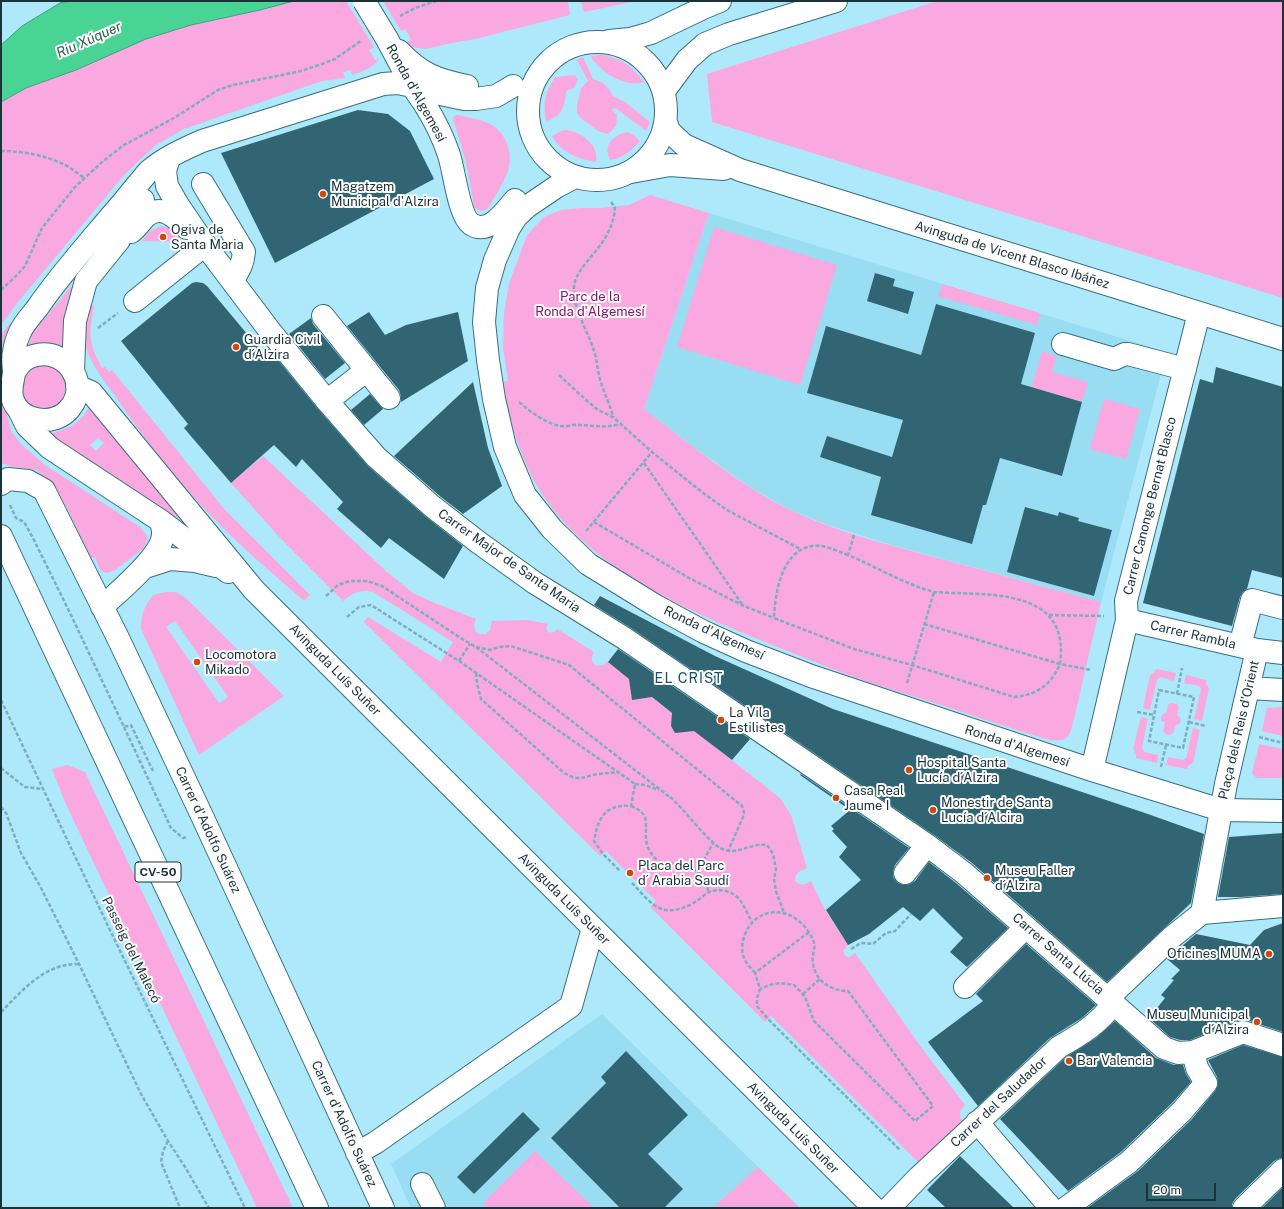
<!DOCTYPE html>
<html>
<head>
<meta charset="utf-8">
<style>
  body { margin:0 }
  #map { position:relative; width:1284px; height:1209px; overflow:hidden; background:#aee8fb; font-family:"Public Sans",sans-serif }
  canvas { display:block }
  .frame { position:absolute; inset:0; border:2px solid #1a3239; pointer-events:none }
  .scale { position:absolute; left:1146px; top:1183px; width:70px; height:18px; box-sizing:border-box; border:2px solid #1a3239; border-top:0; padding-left:5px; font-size:12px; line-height:14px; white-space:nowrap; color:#1a3239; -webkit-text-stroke:3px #fefefe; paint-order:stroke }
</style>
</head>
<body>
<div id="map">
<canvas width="1284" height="1209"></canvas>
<div class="frame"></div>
<div class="scale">20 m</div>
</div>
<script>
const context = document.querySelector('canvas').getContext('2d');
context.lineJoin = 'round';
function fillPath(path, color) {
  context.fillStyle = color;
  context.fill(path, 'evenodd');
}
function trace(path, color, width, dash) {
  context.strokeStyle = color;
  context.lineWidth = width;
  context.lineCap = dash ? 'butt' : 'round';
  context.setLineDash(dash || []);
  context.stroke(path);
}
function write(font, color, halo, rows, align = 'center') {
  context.font = font + ' "Public Sans",sans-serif';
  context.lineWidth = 4;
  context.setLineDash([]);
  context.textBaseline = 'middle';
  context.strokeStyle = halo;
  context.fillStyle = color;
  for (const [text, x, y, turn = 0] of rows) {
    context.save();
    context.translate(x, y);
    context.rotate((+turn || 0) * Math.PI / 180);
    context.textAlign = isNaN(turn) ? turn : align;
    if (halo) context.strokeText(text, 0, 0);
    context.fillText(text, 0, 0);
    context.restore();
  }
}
const built = new Path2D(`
  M709,213L1167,352L1101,602L892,545L828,525L788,509L750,487L696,449L644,409Z
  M602,1014L800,1208H411L391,1164Z`);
const green = new Path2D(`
  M294,1H346L374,47L369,50L375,60L378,59L377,62L368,69L352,75L351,70L343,72L345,78L322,81L184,129L156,145L124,175L18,302L1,325V102L26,88L76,70L146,39L191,25L260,10Z
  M383,1H568L570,15L475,39L451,43L426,49L412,47L407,42L411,39L405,29L401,31Z
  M581,1H637L584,12Z
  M937,1H1283V298L712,122L707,74Z
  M602,55C623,60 630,64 644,82C625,88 600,72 590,56Z
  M583,57L593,79L603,83L609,89L613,96L625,102L650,122L646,131L617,109L614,108L612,110L617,115L616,126L608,134L598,131L582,119L577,113V106L581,88L588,81L577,60Z
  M575,75L578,80L574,88C572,89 570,89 568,90C565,92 566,96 565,99C564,111 557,118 546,121C543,102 545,93 555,77Z
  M457,115C467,117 478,119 488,123C505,130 514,153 508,171C504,182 495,196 489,207C484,212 480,212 474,207C470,177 463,148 453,120L454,116Z
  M565,130C580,131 600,145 596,162C579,159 561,153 552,136L559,132Z
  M627,132L634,135L640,141C632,150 623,158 610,160C603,145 612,136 627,132Z
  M650,195L709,213L644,409C690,444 736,483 788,509C834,531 885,544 934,557C990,572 1045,587 1101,602L1074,719C1069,736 1070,742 1050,740C1015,730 981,718 947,707C917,697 887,689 857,678C831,669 806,658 780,648C696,614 602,577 547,501C521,465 511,424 501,382L508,381L503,347L504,313L509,284L527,235L544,217L561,210L581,208H602L629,205Z
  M161,226C172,228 176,234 182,242L142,241L149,232Z
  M714,227L837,265L800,385L677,347Z
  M73,284C67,305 63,325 66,346L54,345L30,347L29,344L32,334Z
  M942,284L1040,313L1037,325L938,296Z
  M89,302L94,307C88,335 89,343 102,368L105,367L109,372L112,370L225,510L310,595L304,601C276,576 243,549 217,522C179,483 146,442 116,397C104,380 88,362 85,341C83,329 87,315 89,302Z
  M12,321L4,339L1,367V334Z
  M1042,351L1057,356L1052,372L1088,382L1082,402L1043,390L1035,416L1024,413Z
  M21 387a24 24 0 1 1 48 0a24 24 0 1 1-48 0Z
  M1,390L11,431L20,443L45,465L140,527L148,537L144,548L114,571L106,573L100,570L95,557L90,559L68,510L53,483L36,470L13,467L1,463Z
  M1104,399L1140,409L1126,459L1090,449Z
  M90,405L182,517L180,519L91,467L47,434C66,431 82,423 90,405ZM98,438L104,443L96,451L90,445Z
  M263,456L386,571L413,593L430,601L476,619L474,625L475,631L479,634H486L490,630L492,621L528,620L548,624L546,628C548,633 550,633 554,632L557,629L594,652C591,658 591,661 596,666L604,665L607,661L675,716C670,721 670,724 674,731L688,726L780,798L791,815L807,868C800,871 795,872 795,881C801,887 805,884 811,881L824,908L848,945L843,951L844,954L847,957H850L855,953L921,1047L965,1105C960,1110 959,1113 961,1119L967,1122L920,1164L771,1016L765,1022L650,907L656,901L606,851L600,856L592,848L364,622L365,620L368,617L441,662L453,642L373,592C361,589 352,593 343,601L282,540L231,483Z
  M166,592H176L186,598L284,696L199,755L141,629C141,614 144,607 153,595ZM175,621L228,697L219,703L166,627Z
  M1156,669L1176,673L1174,681L1160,677L1157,680L1150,710L1143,708L1150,675L1154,673Z
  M1186,675L1206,680V684L1209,688L1202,721L1194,719L1201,689L1199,686L1184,683Z
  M1171,703L1177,704L1179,707L1177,715L1180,717L1181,721L1179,724L1176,725C1174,730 1174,735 1167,735L1163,731L1165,722L1161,721V717L1163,714L1166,713L1168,705Z
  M1283,707V736L1262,731L1267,708Z
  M1141,717L1148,719L1142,748L1144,752L1158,755L1157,763L1136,758V754L1133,749Z
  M1193,728L1200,730L1193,763L1189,765L1187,769L1166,765L1168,757L1183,760L1186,758Z
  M1259,744L1283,749V778H1257L1252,774Z
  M67,765L85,772L293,1208H257L64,800L52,769Z
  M535,1151L594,1208H488L483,1203Z
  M758,1167L800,1208H713Z`);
const water = new Path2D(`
  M73,1H294L260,10L191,25L146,39L76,70L26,88L1,102V45L22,26L60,3Z`);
const building = new Path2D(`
  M358,110L388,114L410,131L434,179L275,263L221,153Z
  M875,273L895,279L893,286L914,292L908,314L867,301Z
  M196,282L203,283L207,286L263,353L269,349L318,409L368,466L425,516L463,546L444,579L389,538L381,548L337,509L343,502L302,459L296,467L274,445L231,483L184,428L188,424L121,341L192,283Z
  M936,304L1035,333L1021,384L1082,402L1062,476L1000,458L986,505H983L972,544L871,515L881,477L820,457L827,436L892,457L903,420L807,393L826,326L921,355Z
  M369,312L385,335L406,325L458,312L468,361L401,402V396L399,390L347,326Z
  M311,318L313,324L345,363L325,379L289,334Z
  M1216,367L1283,387V578L1252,570L1247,589L1243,592L1240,597L1232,626L1143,603L1200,379L1213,383Z
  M473,382L488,448L502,486L463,514L441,497L394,456Z
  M370,394L383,409L364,425L351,410Z
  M1025,507L1058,516L1059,512L1079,518L1078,521L1112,530L1094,596L1007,572Z
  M600,596L715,656L833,709L1145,813L1204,834L1191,903L1107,982L972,863L934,835L631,628L594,605Z
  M618,649L750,739L732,760L694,731L675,733L671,726L672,713L652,697L632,700L629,679L608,662Z
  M801,774L909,848L895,865L893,871V877L898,883L904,885L910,884L915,881L929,862L956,883L1008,928L967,967L950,952L963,938L933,908L920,921L903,907L869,934L848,945L826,910L861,880L839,857L847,847L832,831L834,829L831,826L850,810L800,775Z
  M1283,833V894L1241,897H1218L1229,837Z
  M1283,923V1032L1247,1020H1239L1190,1040H1180L1170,1037L1149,1018L1165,998L1161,995L1174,980L1171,979L1180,970L1167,959L1196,934L1250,945L1264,930Z
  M1026,944L1096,1005L1082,1018L1050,1038L978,1106L928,1042L983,1001L976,994Z
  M1115,1021L1156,1058L1174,1065H1183L1186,1074L1191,1082L1173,1102L1121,1152L1068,1191L1000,1119L1066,1057L1096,1038Z
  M1243,1045L1283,1057V1158H1280L1274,1161L1235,1199L1232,1204V1208H1087L1138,1171L1191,1120L1215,1091L1218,1084L1217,1077L1208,1060Z
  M626,1051L688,1115L648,1154L683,1189L664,1208H620L551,1138L606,1083L601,1077Z
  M523,1112L540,1129L474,1194L457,1177Z
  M960,1156L1014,1208H946L927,1190Z
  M1283,1187V1208H1262Z`);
const path = new Path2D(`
  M400,16L415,8L436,1
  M1,151C22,151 44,155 63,164C70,167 77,173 84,178
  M611,202L615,207C614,225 606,239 594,253C587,262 579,270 575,281C569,302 588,331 594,351C597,359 597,367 599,375C602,389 609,402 613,416
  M1,290L17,275L25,266L42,228L75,187L102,162L124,145L174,118L218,90L233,85L301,71L319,65L335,59L362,40
  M98,328L118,313
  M559,375L586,400L598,410L613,417L652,452L703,493L727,510L802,550
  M519,402C528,410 549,426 562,426C568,427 574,424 580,425C595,426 606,428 620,424
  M644,463L742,604
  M10,505L16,518L24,522L33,538L70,613L124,727L131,725L153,771
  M594,522L689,578L742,605L774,618
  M586,531L652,452
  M854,535L848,555C877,567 904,584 934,592C985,596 1071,585 1060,664L1091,670
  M848,555C837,551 824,544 812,546C781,551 775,594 774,618L854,649L912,665L1014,697C1037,695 1051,685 1060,664L924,624
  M326,596L338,585L350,581H367L382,586L459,637L476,647L490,650L499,647L511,646L569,665L742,806L744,812L743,817L728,851
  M1049,615L1104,616
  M347,617L359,607L371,605L459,661L635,784L631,806C605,804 598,818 594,841L603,854L620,871
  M476,647L671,798
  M459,661L470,644
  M476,673L477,684L481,699L563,772C579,783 583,776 599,774C606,773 612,773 619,772
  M907,683L934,592
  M1159,690L1194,697L1183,748L1149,741Z
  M1177,694L1182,668
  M1,700L108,926L245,1208
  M1137,712L1154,715
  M1189,722L1206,726
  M124,727L171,828L183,838L187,837
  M1259,737L1283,743
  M1161,767L1166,745
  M1,768L25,787L43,789
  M635,784L645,785L659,790
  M670,797C687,812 699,831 716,845C719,848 726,851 730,851C743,851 754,843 767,845L773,854L776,869L774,879L776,891L784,913
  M631,806C636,808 642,811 645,817C646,820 646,826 646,829C645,841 647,851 657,860C664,866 672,863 680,864C695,865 707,878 708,892
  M1,807L6,813L21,853L40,886L79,964L141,1094L168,1141L185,1167L209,1208
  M698,871L713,843
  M632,883C641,892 650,905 662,909C674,913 687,907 697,901C701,898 705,894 709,892C720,888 733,891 740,900C745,907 748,915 752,922
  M809,932L755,973L760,989L757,998V1006L768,1019L900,1150
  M851,949L861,943L873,944L886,933L895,931L911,914
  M755,973C750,967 745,962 743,955C740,942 746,927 756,919C777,903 803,917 813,940C817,948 811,955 813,963C815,981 831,991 848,991L933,1106L915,1121L814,1021L805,997L800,991L794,985L780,983L770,985L760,989
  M803,994L820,979
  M1,1012C23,990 45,963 79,964
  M168,1141L163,1151L161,1162L180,1208`);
const minor = new Path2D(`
  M387,39C395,54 403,70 412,85C415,91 420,97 424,103C434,119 443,137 449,155C454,170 459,216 471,224C489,236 505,211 515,200
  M609,41L630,39L651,33L703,8L720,1
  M528 111a69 69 0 1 1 138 0a69 69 0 1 1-138 0Z
  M399,51C421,74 436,80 467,86
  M664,91L687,60L705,44L729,34L836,1
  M666,122L669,131L684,145L740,170L1283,339
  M169,158L165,171L167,186L178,205L205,245L270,331L327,401L376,457L433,507L478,542L535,583L624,638L927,845L964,873L1164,1048L1178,1053L1193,1052L1243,1032L1283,1045
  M631,172L670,165L724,169
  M575,177L556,187L528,206L516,217L509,228L495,260L487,288L484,322L488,360L494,399L505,447L525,495L552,529L588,564L656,606L704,632L746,651L811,676L1092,770L1221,810L1283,811
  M203,184L244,252C243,263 240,271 232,280
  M131,232C137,228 141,221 146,216C163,203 175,218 187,228
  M135,301L205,245
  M323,316L389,398
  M1063,344L1114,359L1125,354H1128L1185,369
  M73,371L75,321L86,281L119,240L126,221L143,200
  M14,373C16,370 18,366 21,363C25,359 31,356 37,355C67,349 90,384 70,408C55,428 18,422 12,397C10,388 13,382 14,373C14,366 12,359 14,352C15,345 17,338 20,332C24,323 32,315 38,307C60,275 87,245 112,215C121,205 129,195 137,185C141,181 145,175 149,171C164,158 184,149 202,141L383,84L398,83L412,86L431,92L464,99H476L496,96L513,86
  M77,386L91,392L254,590L874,1208
  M327,401L367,370
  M19,410L27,426L50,448L161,521L228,572
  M1,484L8,479L28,481L44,490L118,638L203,818L383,1208
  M145,567L170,559L195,561L216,566
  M102,607C118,592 164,555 163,533C163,529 162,525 161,521
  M1127,620L1257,650L1283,653
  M1240,646L1252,600L1283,608
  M1249,688L1283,690
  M1092,770L1127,620L1126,601L1199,313
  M905,873L927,845
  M1202,913L1226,784L1257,650
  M965,987L1026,927
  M1108,998L1172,937L1202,913L1283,906
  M977,1122L1051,1208
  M357,1153L375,1143L571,1006L593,928
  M422,1184L434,1208
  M889,1208L919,1177L1059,1047C1082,1034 1098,1024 1114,1003
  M1066,1208L1129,1162L1182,1111L1206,1083L1197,1068L1193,1052
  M1244,1208L1283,1170`);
const major = new Path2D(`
  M1,536L317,1208`);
const minorBridge = new Path2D(`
  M364,1L387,39`);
const markers = [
  [323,194,4,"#cf490a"],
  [163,237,4,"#cf490a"],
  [236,347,4,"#cf490a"],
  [197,662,4,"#cf490a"],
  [721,720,4,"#cf490a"],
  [909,770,4,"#cf490a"],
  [836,798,4,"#cf490a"],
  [933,810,4,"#cf490a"],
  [630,873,4,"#cf490a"],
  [987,878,4,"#cf490a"],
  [1269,954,4,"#cf490a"],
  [1257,1022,4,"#cf490a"],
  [1069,1061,4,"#cf490a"]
];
const shields = [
  [158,872,46]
];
const shieldNames = [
  ["CV-50",158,872]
];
const streetNames = [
  ["Ronda d'Algemesí",416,93,61],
  ["Avinguda de Vicent Blasco Ibáñez",1012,255,17],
  ["Carrer Canonge Bernat Blasco",1150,506,-76],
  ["Carrer Major de Santa Maria",509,561,35],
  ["Ronda d'Algemesí",714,633,25],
  ["Carrer Rambla",1193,635,13],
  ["Avinguda Luís Suñer",335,670,45],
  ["Plaça dels Reis d'Orient",1239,730,-77],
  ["Ronda d'Algemesí",1017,746,18],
  ["Carrer d'Adolfo Suárez",208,830,65],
  ["Avinguda Luís Suñer",564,899,45],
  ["Passeig del Malecó",131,950,64],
  ["Carrer Santa Llúcia",1058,954,41],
  ["Carrer del Saludador",999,1102,-43],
  ["Carrer d'Adolfo Suárez",344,1124,65],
  ["Avinguda Luís Suñer",793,1128,45]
];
const poiNames = [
  ["Magatzem",331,187],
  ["Municipal d'Alzira",331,202],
  ["Ogiva de",171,230],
  ["Santa Maria",171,245],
  ["Guardia Civil",244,340],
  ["d´Alzira",244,355],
  ["Locomotora",205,655],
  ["Mikado",205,670],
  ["La Vila",729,713],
  ["Estilistes",729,728],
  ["Hospital Santa",917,763],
  ["Lucía d´Alzira",917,778],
  ["Casa Real",844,791],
  ["Jaume I",844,806],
  ["Monestir de Santa",941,803],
  ["Lucía d´Alcira",941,818],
  ["Placa del Parc",638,866],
  ["d´ Arabia Saudí",638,881],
  ["Museu Faller",995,871],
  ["d´Alzira",995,886],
  ["Oficines MUMA",1261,954,"right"],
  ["Museu Municipal",1249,1015,"right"],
  ["d´Alzira",1249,1030,"right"],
  ["Bar Valencia",1077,1061]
];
const parkNames = [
  ["Parc de la",590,297],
  ["Ronda d'Algemesí",590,312]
];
const waterNames = [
  ["Riu Xúquer",89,40,-24]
];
const neighbourhoodNames = [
  ["EL CRIST",689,679]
];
fillPath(built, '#99ddf2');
fillPath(green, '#f9a9df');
fillPath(water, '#49d395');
trace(water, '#3ba379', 1);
fillPath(building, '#326574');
trace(minor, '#366f7f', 24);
trace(major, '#366f7f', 24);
trace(path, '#7faebd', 2.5, [4, 2]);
trace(minor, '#fff', 22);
trace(major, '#fff', 22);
trace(minorBridge, '#366f7f', 24, []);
trace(minorBridge, '#fff', 22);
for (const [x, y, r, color] of markers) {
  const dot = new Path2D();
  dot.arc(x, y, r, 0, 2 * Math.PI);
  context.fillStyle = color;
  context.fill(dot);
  trace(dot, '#fefefe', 1.5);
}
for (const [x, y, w] of shields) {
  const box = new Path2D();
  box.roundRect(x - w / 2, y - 10, w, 20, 3);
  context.fillStyle = '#fefefe';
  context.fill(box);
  trace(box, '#1a3239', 1);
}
write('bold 12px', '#1a3239', null, shieldNames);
write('13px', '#1a3239', '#fefefe', streetNames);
write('13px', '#1a3239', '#fefefe', poiNames, 'left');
write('13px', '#8c0f70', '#fefefe', parkNames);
write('italic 14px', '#2c6147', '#fefefe', waterNames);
context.letterSpacing = '1px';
write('14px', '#175262', '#fefefe', neighbourhoodNames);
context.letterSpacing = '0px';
</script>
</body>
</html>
